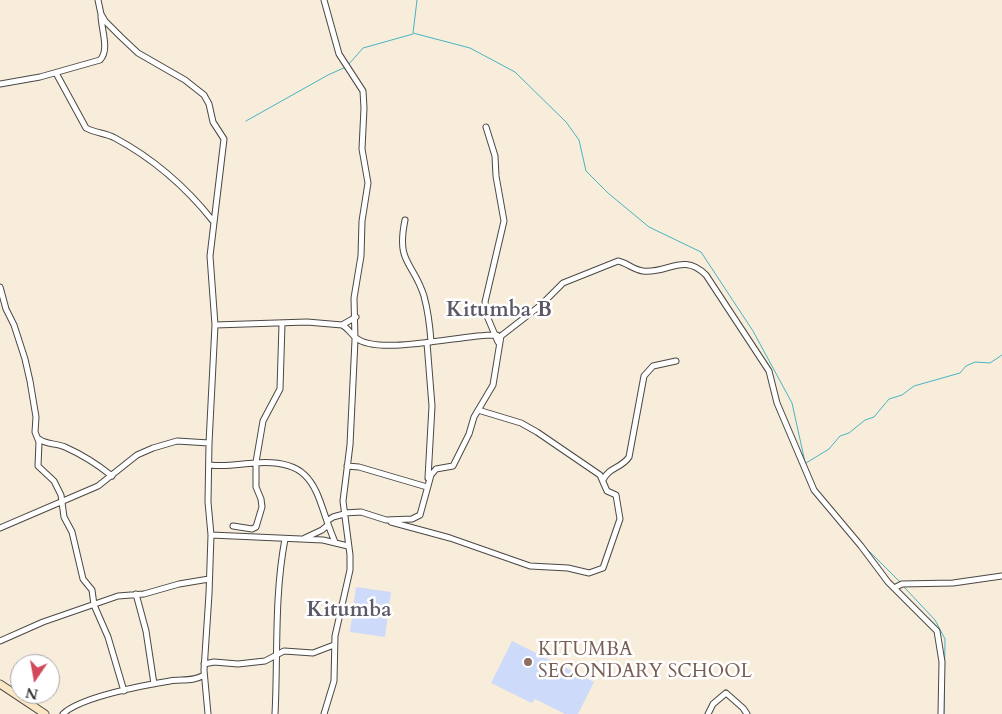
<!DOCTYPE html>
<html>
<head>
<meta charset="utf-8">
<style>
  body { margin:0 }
  #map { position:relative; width:1002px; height:714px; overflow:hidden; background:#f8ecda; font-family:Cardo,serif }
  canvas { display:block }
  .north { position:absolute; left:10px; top:654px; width:50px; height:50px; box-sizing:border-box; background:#fff; border:1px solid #aaa; border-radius:50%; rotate:192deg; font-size:14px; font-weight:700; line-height:20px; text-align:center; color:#2b2b2b }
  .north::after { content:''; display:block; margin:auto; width:18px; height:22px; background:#d1495b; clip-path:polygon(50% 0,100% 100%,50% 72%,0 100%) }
</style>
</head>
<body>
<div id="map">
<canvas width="1002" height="714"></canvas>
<div class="north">N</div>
</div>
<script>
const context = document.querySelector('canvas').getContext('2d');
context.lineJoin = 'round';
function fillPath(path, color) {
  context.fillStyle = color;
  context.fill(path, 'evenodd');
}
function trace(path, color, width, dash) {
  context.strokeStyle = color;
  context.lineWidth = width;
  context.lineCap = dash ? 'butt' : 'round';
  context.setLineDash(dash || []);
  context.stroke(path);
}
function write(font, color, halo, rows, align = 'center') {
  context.font = font + ' Cardo,serif';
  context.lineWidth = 5;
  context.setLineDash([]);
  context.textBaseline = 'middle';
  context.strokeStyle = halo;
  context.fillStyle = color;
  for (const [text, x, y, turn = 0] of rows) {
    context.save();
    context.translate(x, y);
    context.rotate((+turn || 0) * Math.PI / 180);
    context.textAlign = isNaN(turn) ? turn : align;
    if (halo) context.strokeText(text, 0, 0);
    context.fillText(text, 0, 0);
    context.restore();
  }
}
const built = new Path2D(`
  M356,587L391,592L385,637L350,632Z
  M512,641L594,682L578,714H565L535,699L532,703L491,683Z`);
const stream = new Path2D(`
  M417,0L413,33L470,48L515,72L566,122L579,140L586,171L608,193L649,227L701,252L753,331L792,403L805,462
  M349,64L363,48L413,34
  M246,121L328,75L346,67
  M806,463L829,449L840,436L849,433L865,420L874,417L889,399L902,395L914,386L960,373L966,366L975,362L990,363L1002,355
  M864,546L900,582
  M904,587L935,620L945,639L944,714`);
const street = new Path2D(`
  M98,0L101,14L105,21L121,37L138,53L185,80L204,95L209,104L213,122L224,139L210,256L215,325L209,443L208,502L211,535L209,594L204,670L208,714
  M324,0L339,54L363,91L364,108L362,149L368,183L362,221L361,256L354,298L355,340L350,445L343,501L350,555V570L335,636L334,681L324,714
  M56,73L86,128C95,133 106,133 115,138C154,159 186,187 213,221
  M0,84L40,77L100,60C110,50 101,29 101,15
  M486,127L495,156L496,176L504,221L485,302L487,316L498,342
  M405,220C396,264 413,261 424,296C428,311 430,327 431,342
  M0,287L6,309L14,325L25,359L30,381L36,417L35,432L39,442L38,466L54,481L61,495L64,517L72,532L83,579L92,590L94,605L108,637L124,691
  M215,325L307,322L342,325L356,317
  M342,325C348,328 351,334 356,338C380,357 467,333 497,335
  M427,343L432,406L428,478
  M39,439C47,445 56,443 65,447C83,455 97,464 112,476
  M210,465C226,467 239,464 255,463C320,458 315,497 335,542
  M347,466L359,467L427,487
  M603,480C609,467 622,468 629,457L644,376L653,366L676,361
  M344,513L361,512L386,520L412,519L420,515L431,475L436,469L453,466L469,434L474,417L493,385L501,336L541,305L563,283L618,261C627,263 634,270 643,271C668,274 683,252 706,275L769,371L777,403L814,490L861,546L888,582L937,631L942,662L941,714
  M327,521L333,517L344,514
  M391,522L450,538L530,566L568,568L589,573L603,568L620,519L616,495L607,491L600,475L537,432L521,423L478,410
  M233,526L252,529L256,527L262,507L261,499L256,487V462L263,421L280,389L282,324
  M0,528L98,486L137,455L153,448L177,441L209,443
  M211,535L323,540L348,546
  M305,538L322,530L328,525
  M894,588L902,584L953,583L1002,576
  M136,594L146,631L154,684
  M0,641L43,622L118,596L144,594L179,584L209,579
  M204,664L214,662L238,664L265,661L284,651L313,653L334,645
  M63,714C80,697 145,685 170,681C181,679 193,682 204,675
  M275,714C278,655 274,597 285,539
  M708,714L713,704L726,693L743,708L747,714`);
const secondary = new Path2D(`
  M0,684L45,714`);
const markers = [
  [528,662,5,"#8d6e63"]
];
const educationNames = [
  ["KITUMBA",538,651],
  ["SECONDARY SCHOOL",538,673]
];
const quarterNames = [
  ["Kitumba B",499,311],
  ["Kitumba",349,611]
];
fillPath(built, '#cedafa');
trace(stream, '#46b4c3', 1);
trace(street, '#4a4845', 7);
trace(secondary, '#4a4845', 9);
trace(street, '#fff', 5);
trace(secondary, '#fbe6c4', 7);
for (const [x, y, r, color] of markers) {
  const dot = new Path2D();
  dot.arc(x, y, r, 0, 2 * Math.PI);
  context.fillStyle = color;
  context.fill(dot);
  trace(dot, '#fff', 2);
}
write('19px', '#785e54', '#fff', educationNames, 'left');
write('bold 21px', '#5d5868', '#fff', quarterNames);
</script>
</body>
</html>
